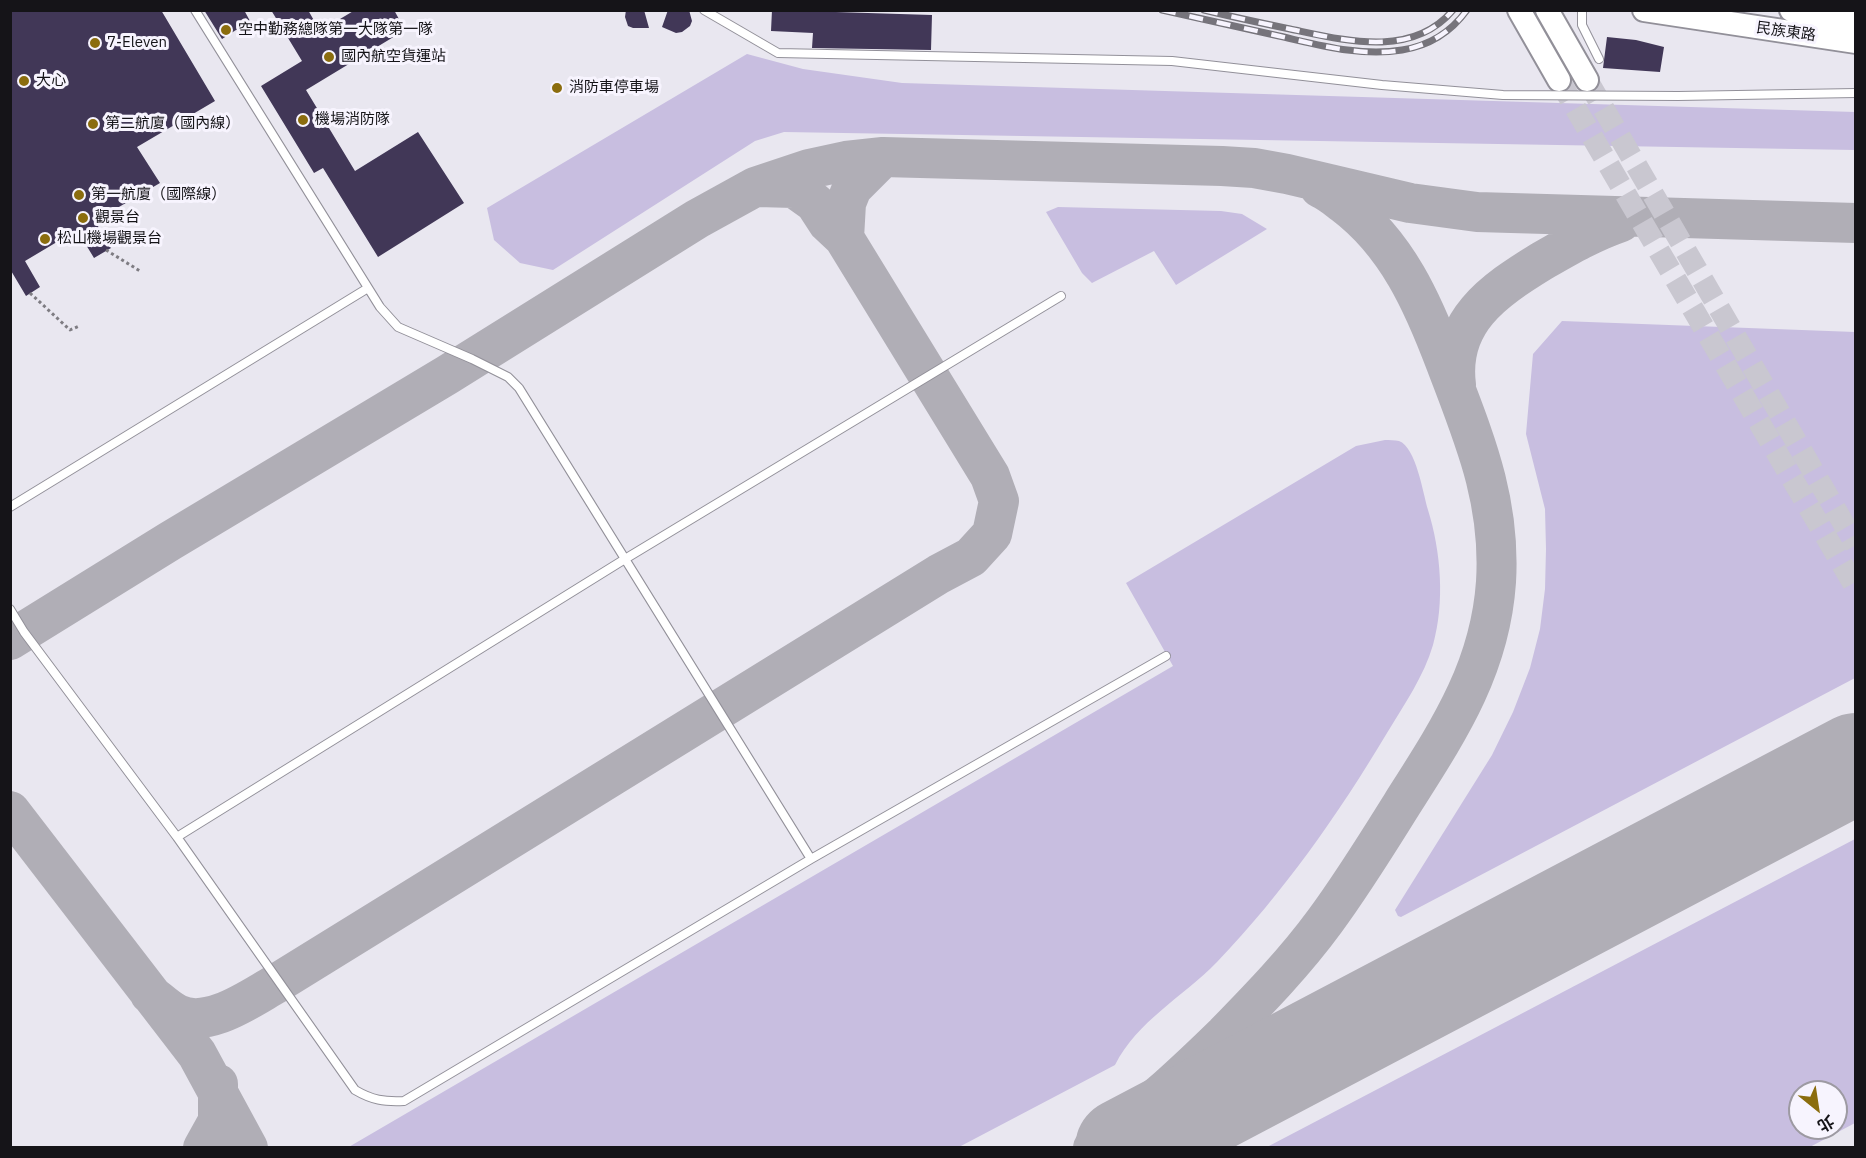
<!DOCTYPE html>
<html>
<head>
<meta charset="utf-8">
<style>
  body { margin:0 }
  #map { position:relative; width:1866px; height:1158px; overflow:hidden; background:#e9e7f0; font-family:"IBM Plex Sans","Noto Sans TC",sans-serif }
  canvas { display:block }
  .frame { position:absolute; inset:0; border:12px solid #151418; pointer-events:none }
  .north { position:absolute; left:1788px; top:1080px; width:60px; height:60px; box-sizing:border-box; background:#f7f4fe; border:2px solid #9d9aa2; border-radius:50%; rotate:150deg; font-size:16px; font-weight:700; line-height:24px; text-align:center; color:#151418 }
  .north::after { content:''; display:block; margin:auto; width:21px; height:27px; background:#8b6d0e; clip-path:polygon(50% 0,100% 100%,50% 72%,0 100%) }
</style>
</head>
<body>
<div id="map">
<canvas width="1866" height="1158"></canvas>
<div class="frame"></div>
<div class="north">北</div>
</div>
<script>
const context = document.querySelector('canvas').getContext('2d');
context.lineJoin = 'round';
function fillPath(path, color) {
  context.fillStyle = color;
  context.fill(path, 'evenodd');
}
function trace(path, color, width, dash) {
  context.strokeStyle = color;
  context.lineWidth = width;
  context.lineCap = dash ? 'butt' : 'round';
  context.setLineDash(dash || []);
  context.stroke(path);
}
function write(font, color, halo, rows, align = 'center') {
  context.font = font + ' "IBM Plex Sans","Noto Sans TC",sans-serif';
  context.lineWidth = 6;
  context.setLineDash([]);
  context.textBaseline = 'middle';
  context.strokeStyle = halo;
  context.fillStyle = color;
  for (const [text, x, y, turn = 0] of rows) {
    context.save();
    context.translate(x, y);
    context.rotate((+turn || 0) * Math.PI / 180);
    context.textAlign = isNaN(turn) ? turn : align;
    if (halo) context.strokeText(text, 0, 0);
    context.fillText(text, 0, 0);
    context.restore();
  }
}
const green = new Path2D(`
  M747,54L803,69L902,83L1855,112V150L784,132L755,141L553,270L520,263L494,240L487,208Z
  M1058,207L1221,211L1242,214L1267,229L1176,285L1154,251L1092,283L1082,273L1046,212Z
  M1562,321L1855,332V678L1401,917L1398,916L1395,910L1492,755L1513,712L1530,668L1540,629L1545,589L1546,549L1545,509L1526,434L1533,354Z
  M1385,440C1389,440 1395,440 1399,441C1416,447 1423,493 1428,510C1441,552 1445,602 1433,645C1424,676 1404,705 1387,733C1338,815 1283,893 1217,962C1183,997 1137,1021 1115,1065L959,1147L347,1148L1173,666L1126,583L1356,446Z
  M1855,839V1123L1808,1148L1267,1147ZM1800,1092H1836V1128H1800Z`);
const taxiway = new Path2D(`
  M844,238L846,203L852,188L883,157
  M1456,385C1448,322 1493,291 1542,261C1568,246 1592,232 1621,222
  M10,640L170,541L447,375L697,219L755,187L809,169L846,161L883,157L1222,166L1254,168L1287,174L1410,203L1477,212L1856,223
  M10,811L197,1054L248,1148
  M150,994C158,1000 167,1009 177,1014C207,1029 248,1000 274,985L939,574L971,557L992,534L999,501L990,476L844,238L828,223L815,203L794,188L758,187
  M203,1148L218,1121V1084
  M1093,1148C1141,1114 1183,1075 1225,1034C1260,998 1295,962 1325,921C1353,883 1377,844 1402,804C1447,733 1490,670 1496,582C1501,500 1474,438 1446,364C1423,303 1397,244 1344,204C1336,198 1329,192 1320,188`);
const runway = new Path2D(`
  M1125,1148L1856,763`);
const building = new Path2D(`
  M10,10H161L215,101L137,147L160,183L95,221L111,248L94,258L77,230L25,261L40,287L26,296L10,269Z
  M204,10H244L250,21L222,39Z
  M271,10H308L320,31L355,10H394L405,30L306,90L355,171L418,132L464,203L378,257L323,168L314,173L261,86L302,61Z
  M626,10H644L649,28H633L628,26L625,17Z
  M668,10H689L692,21L690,26L682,32L676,33L662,27Z
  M772,10L932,15L931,50L812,48L813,33L771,31Z
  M1607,37L1636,40L1664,47L1660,72L1603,68Z`);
const secondaryTunnel = new Path2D(`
  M1559,80L1856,588
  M1587,80L1856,545`);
const path = new Path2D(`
  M106,250L140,271
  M30,293L70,330L79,326`);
const lane = new Path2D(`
  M195,10L380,307L398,327L472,359L508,377L519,388L811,859
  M704,10L778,53L1172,61L1382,85L1503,95L1678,96L1856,93
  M1582,10V25L1599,59
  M10,507L368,288
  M10,609L24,632L177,837L355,1090C372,1100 384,1102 404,1101L811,859L1166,656
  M177,837L625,559L1061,296`);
const secondary = new Path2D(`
  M1519,10L1559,80
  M1547,10L1587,80
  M1644,10L1856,42
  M1791,10L1856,21`);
const rail = new Path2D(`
  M1162,10C1201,19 1240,27 1279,36C1319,45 1361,57 1402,50C1428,46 1451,32 1467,10
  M1204,10C1233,17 1261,23 1290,29C1343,40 1412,59 1453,10`);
const markers = [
  [226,30,6,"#8b6d0e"],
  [95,43,6,"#8b6d0e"],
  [329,57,6,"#8b6d0e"],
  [24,81,6,"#8b6d0e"],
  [557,88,6,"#8b6d0e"],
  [303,120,6,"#8b6d0e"],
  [93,124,6,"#8b6d0e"],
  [79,195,6,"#8b6d0e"],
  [83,218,6,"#8b6d0e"],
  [45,239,6,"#8b6d0e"]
];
const poiNames = [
  ["空中勤務總隊第一大隊第一隊",238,30],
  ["7-Eleven",107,43],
  ["國內航空貨運站",341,57],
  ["大心",36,81],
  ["消防車停車場",569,88],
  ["機場消防隊",315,120],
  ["第二航廈（國內線）",105,124],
  ["第一航廈（國際線）",91,195],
  ["觀景台",95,218],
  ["松山機場觀景台",57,239]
];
const streetNames = [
  ["民族東路",1786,32,8]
];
fillPath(green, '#c8bee0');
trace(taxiway, '#b0aeb6', 40);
trace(runway, '#b0aeb6', 100);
fillPath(building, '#413757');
trace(secondaryTunnel, '#c9c7d0', 22, [22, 11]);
trace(lane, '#929099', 10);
trace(secondary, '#929099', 26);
trace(path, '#7e7c82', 3, [3, 3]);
trace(lane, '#fff', 8);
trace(secondary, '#fff', 22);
trace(rail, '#76747b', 7);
trace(rail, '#f7f4fe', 4.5, [14]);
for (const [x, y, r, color] of markers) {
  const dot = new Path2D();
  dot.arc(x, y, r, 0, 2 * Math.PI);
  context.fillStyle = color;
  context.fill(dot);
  trace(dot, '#f7f4fe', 2);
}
write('15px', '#151418', '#f7f4fe', poiNames, 'left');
write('15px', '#151418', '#f7f4fe', streetNames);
</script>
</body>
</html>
